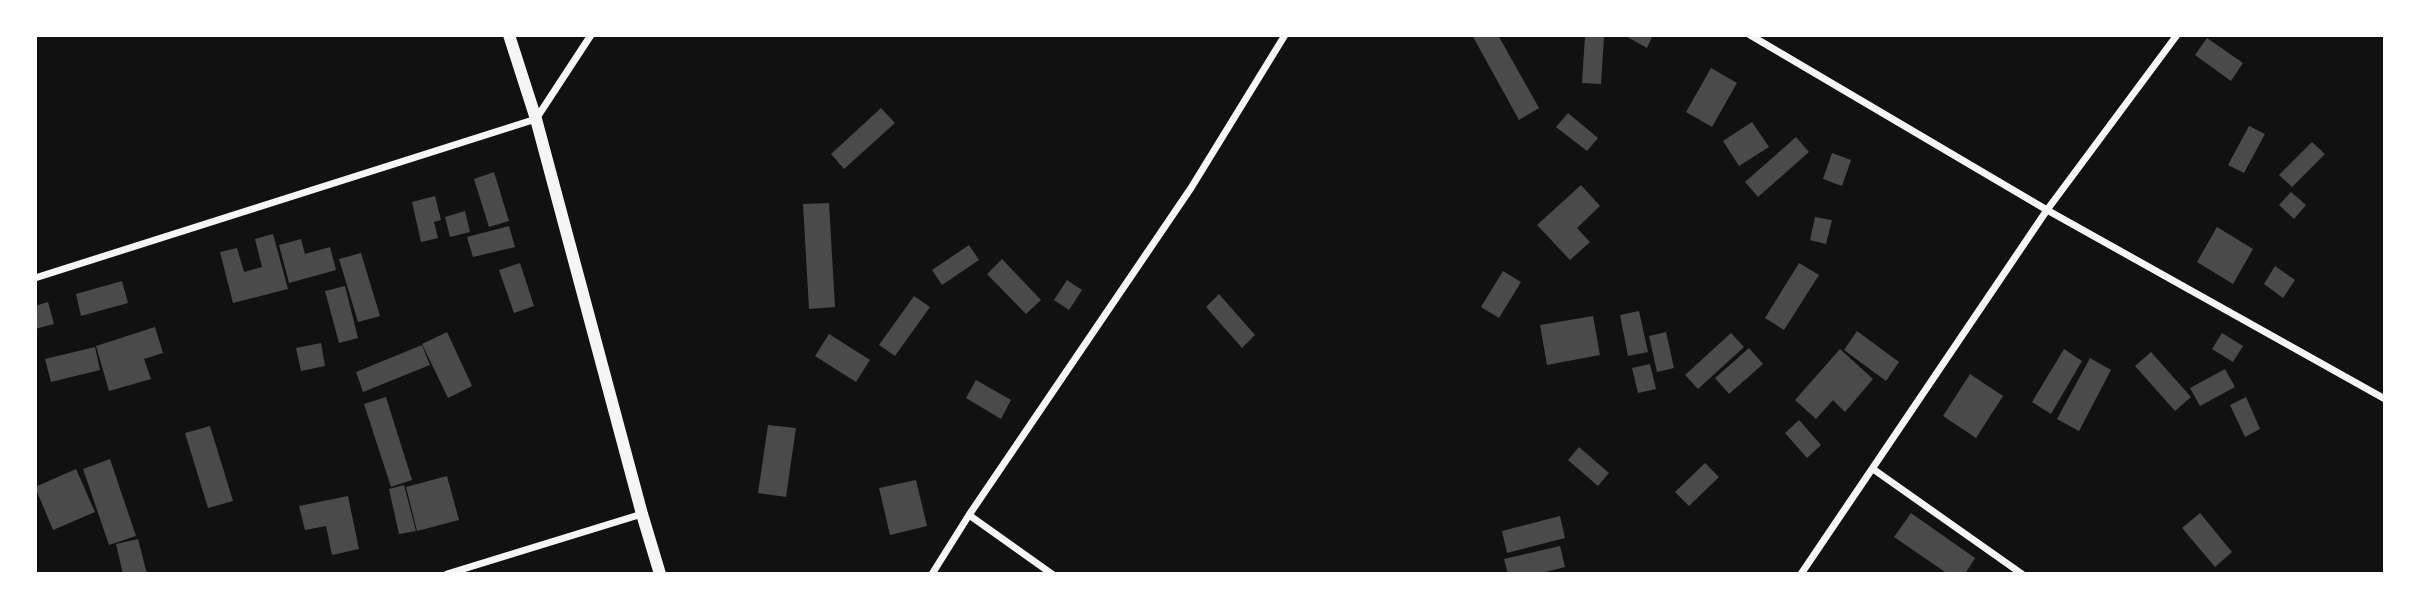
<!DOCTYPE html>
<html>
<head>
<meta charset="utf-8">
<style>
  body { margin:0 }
  #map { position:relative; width:2420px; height:609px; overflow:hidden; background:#111; font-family:"Roboto Serif",serif }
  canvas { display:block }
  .frame { position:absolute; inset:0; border:37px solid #fff; pointer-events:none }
</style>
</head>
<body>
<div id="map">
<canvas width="2420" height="609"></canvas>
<div class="frame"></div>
</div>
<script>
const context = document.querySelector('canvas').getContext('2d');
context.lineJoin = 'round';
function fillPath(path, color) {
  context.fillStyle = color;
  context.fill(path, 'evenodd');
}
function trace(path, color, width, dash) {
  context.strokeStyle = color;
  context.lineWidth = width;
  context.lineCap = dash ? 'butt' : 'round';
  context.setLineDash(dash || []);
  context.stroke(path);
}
const building = new Path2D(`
  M1472,35H1498L1539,108L1519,120Z
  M1624,35H1653L1647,48Z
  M1585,36L1604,37L1601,84L1582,83Z
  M2207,38L2243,63L2231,81L2195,55Z
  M1711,68L1737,83L1712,127L1686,112Z
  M881,108L895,123L844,169L831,154Z
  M1568,113L1598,138L1587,151L1556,127Z
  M1752,122L1769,147L1739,166L1723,141Z
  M2249,126L2265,134L2244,173L2228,165Z
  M1796,137L1809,152L1758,197L1745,182Z
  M2312,142L2325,154L2292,187L2279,175Z
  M1832,153L1851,160L1842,186L1823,179Z
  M494,172L509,221L489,227L474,179Z
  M1581,185L1600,206L1577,228L1590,242L1570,260L1537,225Z
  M2291,192L2306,205L2294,219L2279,205Z
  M435,196L441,220L434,222L438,238L421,242L412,202Z
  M829,203L835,307L809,309L803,204Z
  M465,211L470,232L450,237L445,217Z
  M1815,217L1832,220L1826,244L1810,240Z
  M509,226L515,247L473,257L467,237Z
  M2217,227L2253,249L2233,284L2197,262Z
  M273,234L288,289L233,303L220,252L237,248L244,272L262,267L255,239Z
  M301,239L305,254L330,247L336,270L289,283L279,245Z
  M969,245L979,260L942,285L932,270Z
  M361,253L380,316L358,322L339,259Z
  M1002,259L1041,300L1026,314L987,274Z
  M520,263L534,306L514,313L499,270Z
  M1799,263L1819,275L1784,330L1765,318Z
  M2275,266L2295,280L2283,298L2264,284Z
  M1503,271L1521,282L1499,318L1481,307Z
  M1067,280L1082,290L1069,310L1054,300Z
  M122,281L128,303L81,316L76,294Z
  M345,286L358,338L339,343L325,291Z
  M1219,294L1255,335L1242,348L1206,307Z
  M914,296L930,307L895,356L879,345Z
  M48,302L54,324L35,329V306Z
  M1639,311L1648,352L1628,356L1620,315Z
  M1593,316L1600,355L1547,365L1540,325Z
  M155,327L163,353L144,359L151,379L109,391L96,346Z
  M1857,331L1899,362L1886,381L1844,350Z
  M447,332L472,386L448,398L422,344Z
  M1666,332L1674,368L1657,372L1649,336Z
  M1731,333L1744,347L1698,389L1685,375Z
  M2222,333L2243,346L2233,362L2212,349Z
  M829,334L870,360L856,382L815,356Z
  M321,343L325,366L301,371L296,348Z
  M422,345L430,365L363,392L356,372Z
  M95,347L100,370L51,382L45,359Z
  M1749,348L1763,364L1729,394L1715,378Z
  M1840,349L1873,379L1845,412L1833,400L1816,419L1795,400Z
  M2064,349L2082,361L2051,414L2032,402Z
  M2151,352L2191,397L2175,411L2135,366Z
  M2090,358L2111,370L2079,431L2057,419Z
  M1650,364L1656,389L1638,393L1632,368Z
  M2225,369L2235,387L2200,406L2190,388Z
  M1970,374L2003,396L1976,438L1943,416Z
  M976,380L1011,400L1001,419L966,398Z
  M386,397L412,480L391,487L364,404Z
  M2246,397L2260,429L2245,437L2230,405Z
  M1799,420L1821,445L1807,458L1785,433Z
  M768,425L796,428L786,497L758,493Z
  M210,426L233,501L208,508L185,433Z
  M1579,447L1609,473L1598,486L1568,460Z
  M110,459L136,536L109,545L83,469Z
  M1705,463L1719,477L1689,506L1675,492Z
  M76,469L95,512L53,530L35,487Z
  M447,476L459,520L417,531L406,487Z
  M916,480L927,526L890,535L879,488Z
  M404,485L416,531L399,534L389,489Z
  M348,496L359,549L332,555L326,526L305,530L299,506Z
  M1911,513L1975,558L1965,574H1948L1894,537Z
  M2200,513L2232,552L2215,567L2182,528Z
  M1560,516L1565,538L1507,553L1502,531Z
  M138,539L147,574H123L116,544Z
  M1560,546L1565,567L1537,574H1508L1504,559Z`);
const minor = new Path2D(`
  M1750,35L2047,210L2385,399
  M35,278L536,119L591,35
  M1873,469L2022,574
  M969,515L1052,574
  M447,574L642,514
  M932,574L969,515L1191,188L1285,35
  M1801,574L2047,210L2177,35`);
const tertiary = new Path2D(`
  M509,35L536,119L642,514L660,574`);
fillPath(building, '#4a4a4a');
trace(minor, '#f5f5f5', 7);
trace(tertiary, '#f5f5f5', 12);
</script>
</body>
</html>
